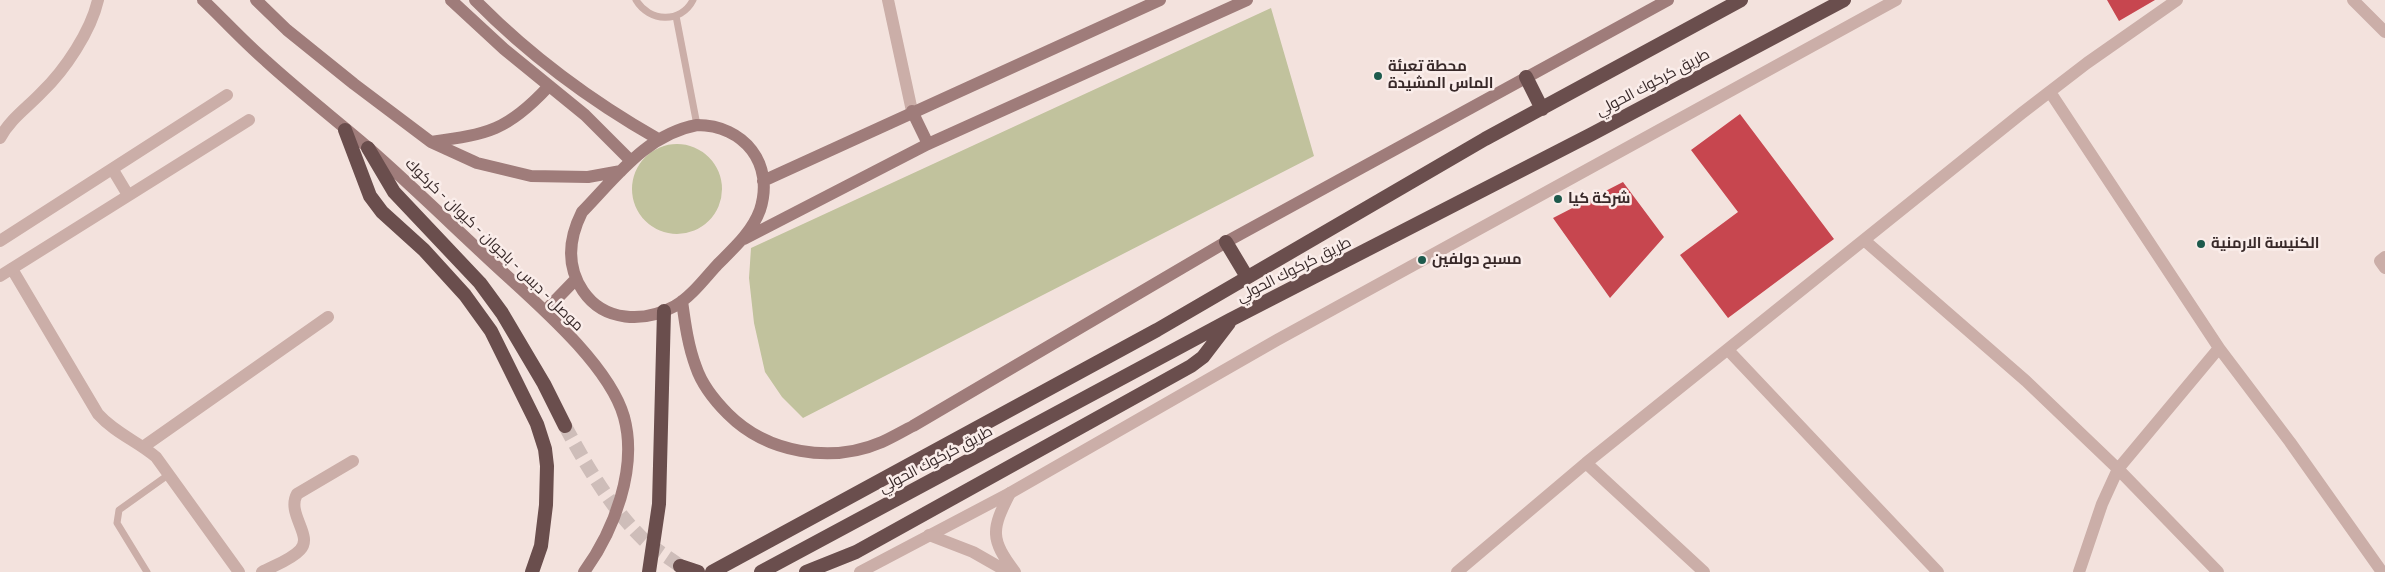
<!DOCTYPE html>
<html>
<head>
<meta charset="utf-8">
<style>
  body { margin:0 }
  canvas { display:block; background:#f3e2dd }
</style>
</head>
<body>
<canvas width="2385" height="572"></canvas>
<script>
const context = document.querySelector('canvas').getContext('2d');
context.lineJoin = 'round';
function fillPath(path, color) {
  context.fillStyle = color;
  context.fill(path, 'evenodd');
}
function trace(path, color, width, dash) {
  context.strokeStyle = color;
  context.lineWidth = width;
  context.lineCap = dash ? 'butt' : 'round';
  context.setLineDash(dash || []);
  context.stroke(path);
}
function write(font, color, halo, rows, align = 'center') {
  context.font = font + ' "Fira Sans Condensed",Cairo,sans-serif';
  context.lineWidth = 5;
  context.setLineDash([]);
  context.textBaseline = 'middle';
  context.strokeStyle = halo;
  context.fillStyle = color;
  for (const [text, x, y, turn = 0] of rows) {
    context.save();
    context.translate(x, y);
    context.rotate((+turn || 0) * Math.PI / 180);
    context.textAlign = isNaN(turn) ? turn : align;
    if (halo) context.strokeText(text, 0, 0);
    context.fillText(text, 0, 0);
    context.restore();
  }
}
const green = new Path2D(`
  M1271,8L1314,156L803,418L782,397L765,372L754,323L749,278L751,248Z
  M632 189a45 45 0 1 1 90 0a45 45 0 1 1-90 0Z`);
const building = new Path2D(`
  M2107,0H2155L2119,21Z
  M1740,114L1834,239L1728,318L1680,255L1738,212L1691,150Z
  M1623,182L1664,237L1610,298L1553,218Z`);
const trunkTunnel = new Path2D(`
  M565,426C586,465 611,508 643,539C654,549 668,557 680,566`);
const service = new Path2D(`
  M636,0C649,22 681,24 693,0
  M676,16L697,125
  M147,572L117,523L119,510L168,475`);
const minor = new Path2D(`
  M2353,0L2385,32
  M2050,92L2219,348
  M0,138C11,118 27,108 42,92C65,70 91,31 98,0
  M1864,240L2026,381L2118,469L2218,572
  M2385,257L2380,261L2385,268
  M12,269L98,414C115,433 137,441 156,457L239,572
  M1728,350L1938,572
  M143,447L328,317
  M1586,463L1704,572
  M262,572C273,566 291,560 300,550C314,536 286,514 297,494L353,461
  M860,572L1010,493L1277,340L1896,0
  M1457,572L1586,463L2022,113L2087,63L2177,0
  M2079,572L2102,504L2118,469L2219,348L2290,442L2382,572`);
const tertiary = new Path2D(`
  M888,0L912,111
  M113,170L128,195
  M0,241L227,95
  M0,276L249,120
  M1010,493C991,530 990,539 1015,572
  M929,535L973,552L1008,572`);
const secondary = new Path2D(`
  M203,0C224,20 244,42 266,61C300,92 336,120 371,150C413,187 453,226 494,264C535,302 609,364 624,417C638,468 614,531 584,572
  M256,0L287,30L354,84L431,142L477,163L531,176L588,177L621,171
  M451,0L504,49L585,115L631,161
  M475,0C528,54 593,102 658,139
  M912,111L928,144
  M697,125C744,125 775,164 760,210C752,232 734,248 718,264C705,278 692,296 675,306C644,323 604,322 583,291C566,266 569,238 582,212C616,177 647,134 697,125Z
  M431,142C488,134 507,131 548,87
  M763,181L1160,0
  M744,239L928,144L1247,0
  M682,301C685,323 688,346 696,367C702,385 715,401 728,414C767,453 831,464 882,442C893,437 903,431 913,426L1226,242L1668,0
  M545,311L576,279`);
const trunk = new Path2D(`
  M1526,77L1542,109
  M345,130L370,196L382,212L424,250L465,295L491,331L537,424L545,449L547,466L546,505L541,546L532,572
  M368,148L394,192L480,283L502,313L544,384L565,426
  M1226,242L1247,277
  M680,566L698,572
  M649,572L659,504L664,311
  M712,572L1157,330L1485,139L1741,0
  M761,572L1230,320L1592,134L1844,0
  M806,572L856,552L1191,366L1203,357L1229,323`);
const markers = [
  [1378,76,5,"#1d5a4c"],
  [1558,199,5,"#1d5a4c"],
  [2201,244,5,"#1d5a4c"],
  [1422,260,5,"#1d5a4c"]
];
const poiNames = [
  ["محطة تعبئة",1388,67],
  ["الماس المشيدة",1388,84],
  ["شركة كيا",1568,199],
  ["الكنيسة الارمنية",2211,244],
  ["مسبح دولفين",1432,260]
];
const streetNames = [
  ["طريق كركوك الحولي",1653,83,-28],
  ["موصل - دبس - باجوان - كيوان - كركوك",494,245,44],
  ["طريق كركوك الحولي",1294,270,-27],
  ["طريق كركوك الحولي",936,460,-28]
];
fillPath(green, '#c1c29d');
fillPath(building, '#c7464f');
trace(trunkTunnel, '#cebdb9', 14, [14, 7]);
trace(service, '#cbaea8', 7);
trace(minor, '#cbaea8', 12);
trace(tertiary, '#cbaea8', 12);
trace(secondary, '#9f7c7a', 12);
trace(trunk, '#6a4e4d', 14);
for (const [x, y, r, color] of markers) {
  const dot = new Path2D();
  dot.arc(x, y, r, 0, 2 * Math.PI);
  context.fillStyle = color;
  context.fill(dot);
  trace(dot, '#faedea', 2);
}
write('bold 15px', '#382929', '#faedea', poiNames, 'left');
write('15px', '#382929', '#faedea', streetNames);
</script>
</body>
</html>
